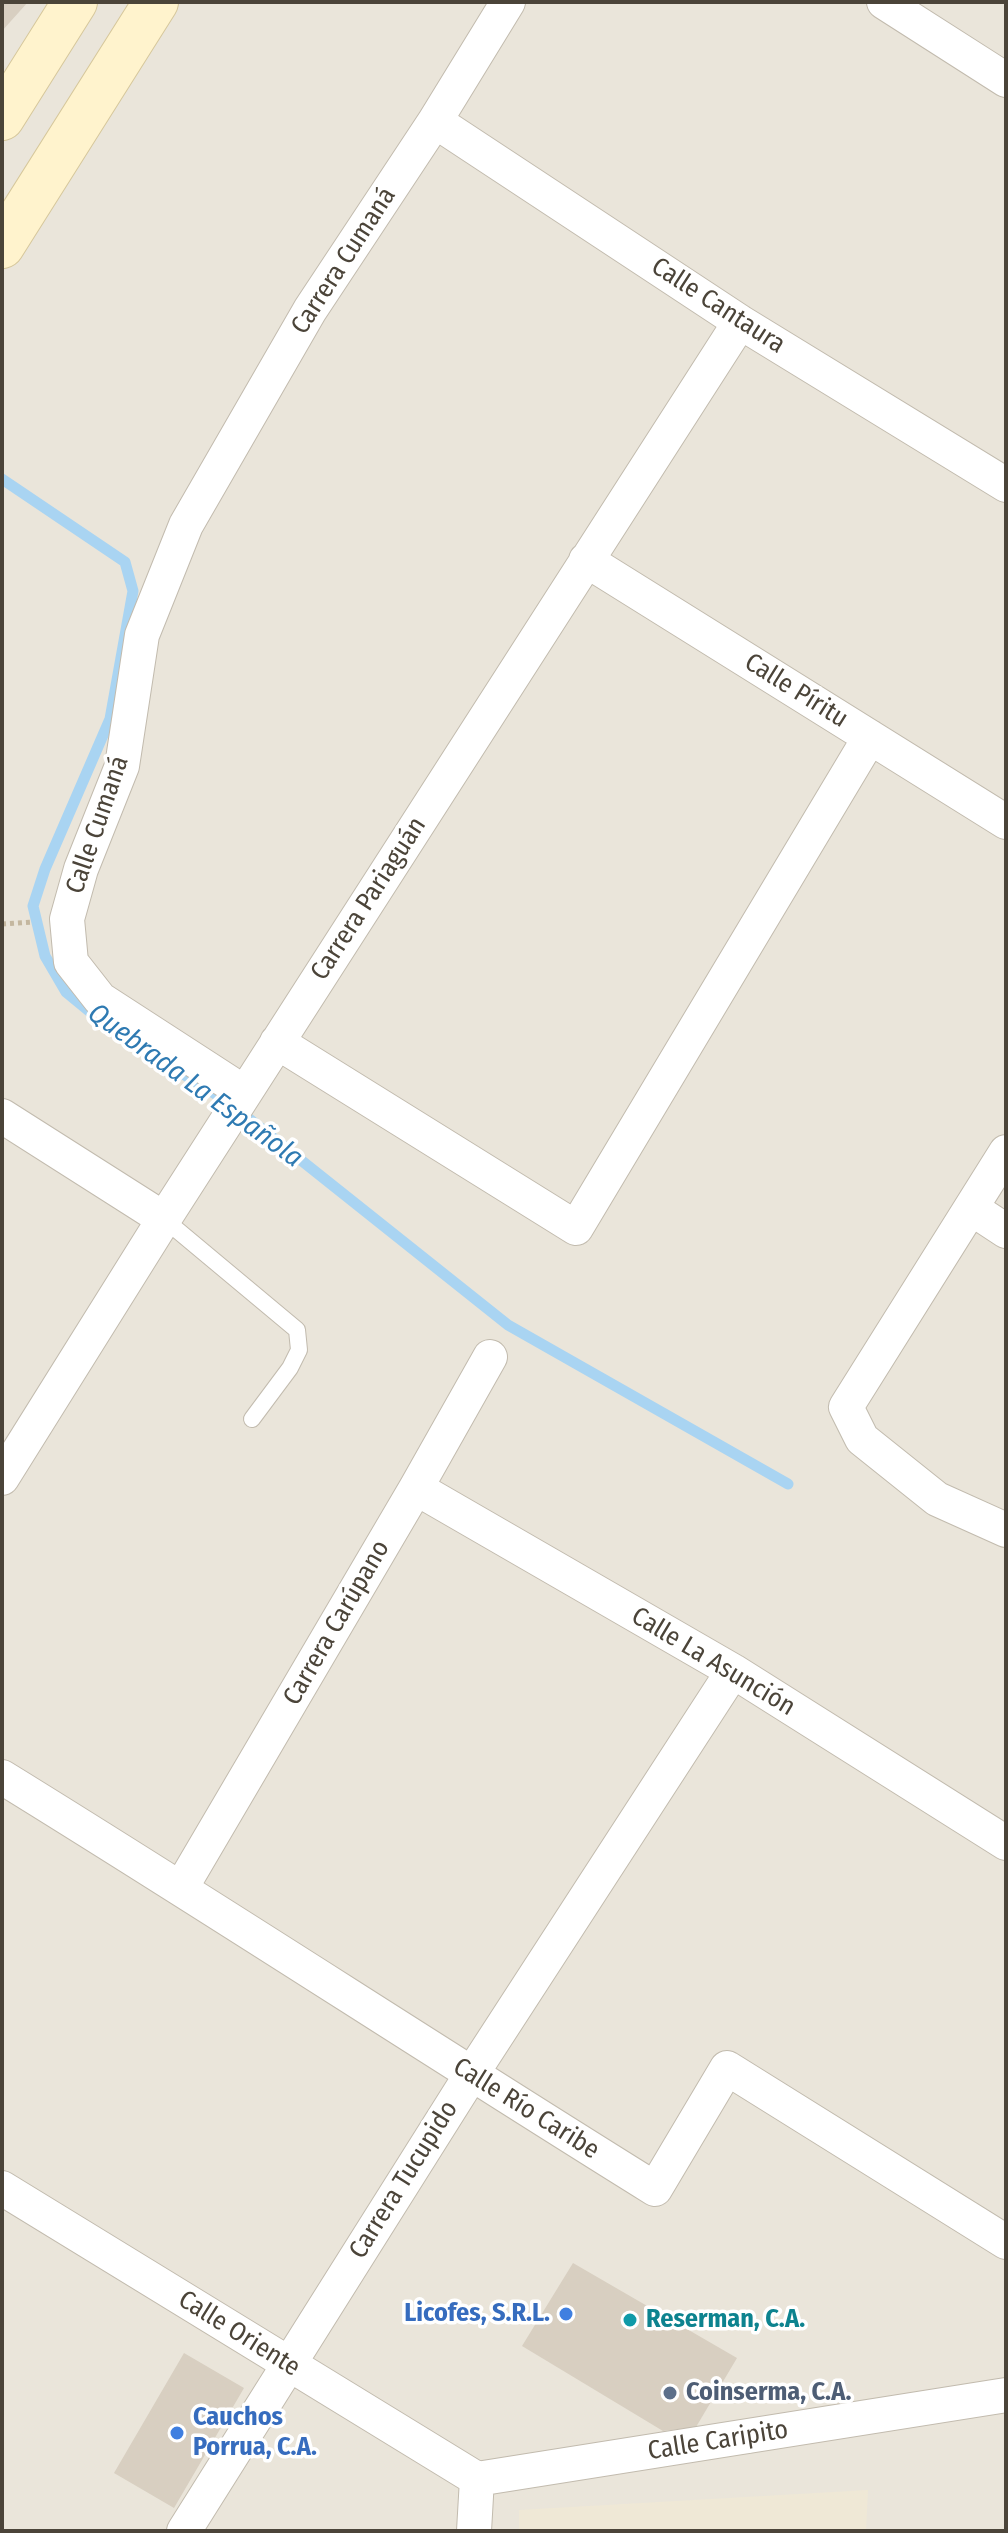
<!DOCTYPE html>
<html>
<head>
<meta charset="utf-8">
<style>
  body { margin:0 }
  #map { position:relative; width:1008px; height:2533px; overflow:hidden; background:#f6f3ec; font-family:"Fira Sans Condensed",sans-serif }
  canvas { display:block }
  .frame { position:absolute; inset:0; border:4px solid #4b4439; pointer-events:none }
</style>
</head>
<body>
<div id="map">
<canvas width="1008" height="2533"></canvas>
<div class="frame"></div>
</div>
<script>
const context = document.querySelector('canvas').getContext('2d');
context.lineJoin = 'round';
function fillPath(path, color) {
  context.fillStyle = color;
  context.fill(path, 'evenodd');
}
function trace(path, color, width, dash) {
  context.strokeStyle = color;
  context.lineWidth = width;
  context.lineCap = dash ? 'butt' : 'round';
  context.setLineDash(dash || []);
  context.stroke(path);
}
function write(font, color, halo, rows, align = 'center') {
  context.font = font + ' "Fira Sans Condensed",sans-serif';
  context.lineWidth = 7;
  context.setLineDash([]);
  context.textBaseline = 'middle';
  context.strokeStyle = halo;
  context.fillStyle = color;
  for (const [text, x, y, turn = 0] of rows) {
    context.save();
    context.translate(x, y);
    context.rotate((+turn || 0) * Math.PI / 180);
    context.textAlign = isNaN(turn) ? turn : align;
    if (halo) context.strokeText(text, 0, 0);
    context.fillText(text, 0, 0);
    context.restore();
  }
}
const residential = new Path2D(`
  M2,2H1006V2531H2Z`);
const education = new Path2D(`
  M868,2490L866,2531H519V2510Z`);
const stream = new Path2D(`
  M2,479L125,562L133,591L110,719L45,869L33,906L45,956L66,992L111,1029L217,1095
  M238,1110L508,1325L788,1484`);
const building = new Path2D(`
  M2,2H28L2,31Z
  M573,2263L737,2358L696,2427L663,2431L522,2346Z
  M184,2353L244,2388L174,2508L114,2473Z`);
const path = new Path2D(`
  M2,924L33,922`);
const lane = new Path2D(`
  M164,1219L297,1330L299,1350L290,1368L252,1419`);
const street = new Path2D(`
  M884,2L1006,80
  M435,121L740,322L1006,485
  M586,560L1006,822
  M277,1042L576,1228L870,737
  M245,1093L100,999L71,962L67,919L81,869L122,766L142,635L186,525L310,310L435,121L508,2
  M2,1116L164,1219
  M1006,1152L846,1407L862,1439L937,1499L1006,1530
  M971,1208L1006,1231
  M2,1478L164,1219L740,322
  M416,1488L733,1671L1006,1843
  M2,1777C221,1912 436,2053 655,2189L727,2068L1006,2242
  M181,1888L416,1488L490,1357
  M2,2188L477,2479
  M477,2479L1006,2395
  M184,2531L471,2075L733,1671
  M474,2531L477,2479`);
const secondary = new Path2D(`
  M2,118L75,2
  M2,246L156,2`);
const markers = [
  [566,2314,8,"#3f7fe0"],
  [630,2320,8,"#0f9aa8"],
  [670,2393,8,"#5c6f8a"],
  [177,2433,8,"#3f7fe0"]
];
const streetNames = [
  ["Carrera Cumaná",344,261,-57],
  ["Calle Cantaura",718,306,33],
  ["Calle Píritu",796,691,32],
  ["Calle Cumaná",98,825,-71],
  ["Carrera Pariaguán",369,899,-57],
  ["Carrera Carúpano",337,1623,-60],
  ["Calle La Asunción",713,1662,31],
  ["Calle Río Caribe",526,2109,32],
  ["Carrera Tucupido",404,2180,-58],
  ["Calle Oriente",239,2334,32],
  ["Calle Caripito",718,2441,-9]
];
const shopNames = [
  ["Licofes, S.R.L.",550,2314],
  ["Cauchos",193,2418,"left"],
  ["Porrua, C.A.",193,2448,"left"]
];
const cultureNames = [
  ["Reserman, C.A.",646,2320]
];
const serviceNames = [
  ["Coinserma, C.A.",686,2393]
];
const waterNames = [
  ["Quebrada La Española",195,1086,36]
];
fillPath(residential, '#eae5da');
fillPath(education, '#efe8d6');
trace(stream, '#a9d4f2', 11);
fillPath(building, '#d8cfc1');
trace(lane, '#c2bbae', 18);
trace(street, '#c2bbae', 36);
trace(secondary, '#d6c79b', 46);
trace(path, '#c4b79f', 5, [4, 4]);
trace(lane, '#fff', 16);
trace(street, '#fff', 34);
trace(secondary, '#fff3cd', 44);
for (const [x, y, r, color] of markers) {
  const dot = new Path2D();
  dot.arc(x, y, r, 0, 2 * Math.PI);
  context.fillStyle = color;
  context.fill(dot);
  trace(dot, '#fff', 3);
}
write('26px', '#4b4439', '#fff', streetNames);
write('bold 26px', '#366cbe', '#fff', shopNames, 'right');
write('bold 26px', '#0d838f', '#fff', cultureNames, 'left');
write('bold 26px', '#4e5e75', '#fff', serviceNames, 'left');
write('italic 28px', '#2e7ab2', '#fff', waterNames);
</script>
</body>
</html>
